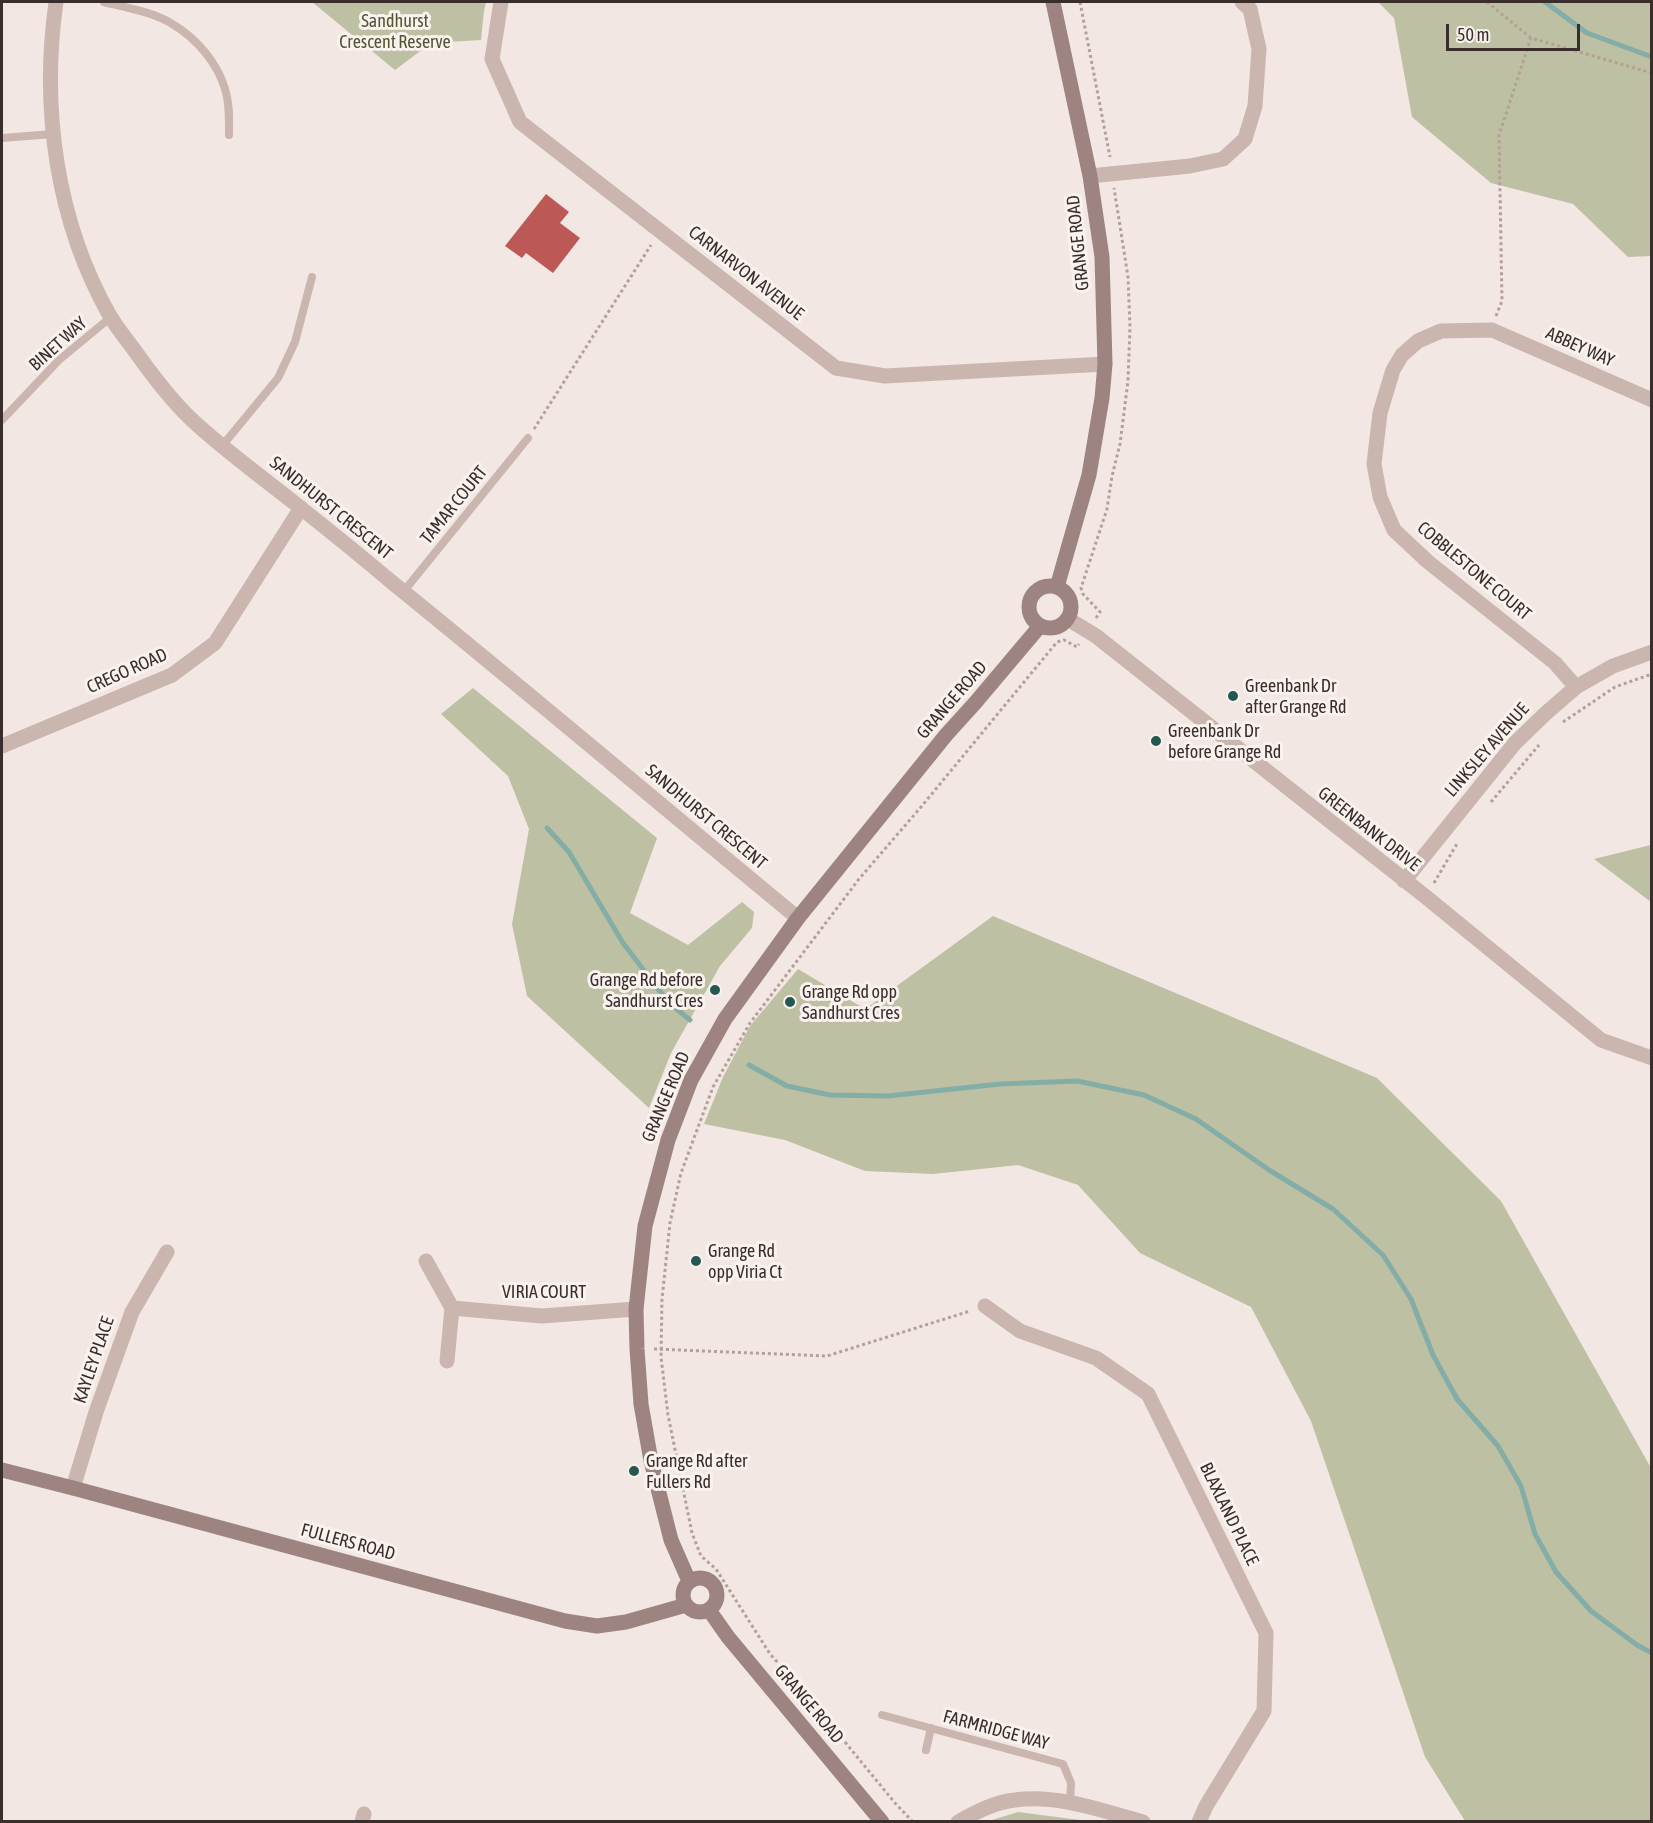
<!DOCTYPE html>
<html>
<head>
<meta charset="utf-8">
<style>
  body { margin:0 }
  #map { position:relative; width:1653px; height:1823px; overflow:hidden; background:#f2e7e2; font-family:"Asap Condensed",sans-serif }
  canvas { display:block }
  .frame { position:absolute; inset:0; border:3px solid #392e2c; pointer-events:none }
  .scale { position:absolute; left:1446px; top:24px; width:134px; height:27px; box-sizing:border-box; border:3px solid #392e2c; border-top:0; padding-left:8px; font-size:18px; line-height:21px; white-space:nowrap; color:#392e2c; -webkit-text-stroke:4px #faf2ef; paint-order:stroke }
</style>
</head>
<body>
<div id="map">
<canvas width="1653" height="1823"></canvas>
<div class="frame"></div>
<div class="scale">50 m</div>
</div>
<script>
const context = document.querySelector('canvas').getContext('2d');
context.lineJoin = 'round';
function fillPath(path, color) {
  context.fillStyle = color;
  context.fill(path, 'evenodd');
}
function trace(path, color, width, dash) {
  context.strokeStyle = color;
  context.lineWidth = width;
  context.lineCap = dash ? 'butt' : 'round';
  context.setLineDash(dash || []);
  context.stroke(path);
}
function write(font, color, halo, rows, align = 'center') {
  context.font = font + ' "Asap Condensed",sans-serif';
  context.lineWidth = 6;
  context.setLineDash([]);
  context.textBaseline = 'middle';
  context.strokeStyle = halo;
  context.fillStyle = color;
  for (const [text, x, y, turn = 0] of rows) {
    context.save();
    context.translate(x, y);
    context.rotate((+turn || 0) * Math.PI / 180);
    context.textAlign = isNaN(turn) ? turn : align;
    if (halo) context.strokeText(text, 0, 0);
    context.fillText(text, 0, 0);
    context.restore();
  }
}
const green = new Path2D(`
  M312,2H486L484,11L481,40L431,43L395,70Z
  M1378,2H1651V256L1628,257L1573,204L1491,183L1412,117L1394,18Z
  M473,688L657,838L630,913L688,945L742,902L754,912L752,928L720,966L671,1053L649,1108L527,996L512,924L529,829L508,776L441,714Z
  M1651,845V902L1594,859Z
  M993,916L1377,1078L1501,1201L1651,1468V1821H1465L1425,1757L1311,1421L1251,1307L1140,1253L1078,1185L1018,1165L933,1174L865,1171L785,1140L704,1124L723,1077L750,1026L798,969L865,1009Z
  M1018,1812L1088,1821H989Z`);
const stream = new Path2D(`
  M1545,2L1587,33L1652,57
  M547,828L569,852L623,943L669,1003L690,1020
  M749,1065L787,1086L830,1095L888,1096L1000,1084L1077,1081L1144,1095L1196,1119L1269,1170L1333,1209L1383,1255L1411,1299L1433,1355L1457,1399L1498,1446L1521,1486L1535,1534L1556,1572L1591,1611L1637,1645L1652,1653`);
const building = new Path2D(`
  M546,194L569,212L560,223L580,238L553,273L526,253L522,258L505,246Z`);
const path = new Path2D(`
  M1080,2L1110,157
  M1487,2L1531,38L1652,73
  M1496,316L1502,301L1499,135L1531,38
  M534,429L651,245
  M1096,618L1100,612L1083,594L1081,588L1107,509L1112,476L1120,444L1128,381L1130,327L1128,277L1114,188
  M1563,722L1615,687L1652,674
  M1491,802L1539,745
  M1434,883L1458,842
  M654,1349L827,1356L970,1311
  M913,1822L895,1803L799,1686L770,1654L716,1569L701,1556L692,1533L668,1415L661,1357L662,1299L670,1223L681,1173L713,1087L750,1023L859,879L921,807L1057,642L1064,640L1077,647L1079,644`);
const lane = new Path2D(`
  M104,2C128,8 154,12 174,25C197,39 218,64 225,89C230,104 229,120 229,135
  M2,138L53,134
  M2,420L59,360L111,317
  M222,446L278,378L295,342L312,277
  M404,591L528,438
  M882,1715L1063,1764L1071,1783L1070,1803
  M926,1750L931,1728`);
const street = new Path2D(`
  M56,2C41,108 56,221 110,316C117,328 127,340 135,351C152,375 169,398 191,419C224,450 262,477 297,505C330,531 362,557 394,584C530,694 663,807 798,918
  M501,2L492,59L520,122L836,368L885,376L1105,364
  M1090,176L1190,166L1223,159L1245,139L1255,106L1259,49L1250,9L1242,2
  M1068,619L1096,636L1426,897L1601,1040L1652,1058
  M1576,687L1555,663L1427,561L1394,530L1380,497L1374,464L1380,413L1393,370L1402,355L1418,341L1441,331L1492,330L1652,400
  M2,746L172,675L215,643L301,508
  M1404,881L1515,743L1545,714L1576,687L1613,666L1652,652
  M426,1261L452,1308
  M985,1306L1020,1331L1096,1358L1148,1394L1266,1633L1264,1711L1206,1806L1199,1822
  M447,1361L452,1308L542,1316L636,1309
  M73,1488L96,1412L132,1312L167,1252
  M362,1822L364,1814
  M958,1822C976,1812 995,1802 1015,1800C1058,1794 1102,1811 1143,1822`);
const secondary = new Path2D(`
  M1053,2L1090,176L1102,257L1105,364L1102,398L1089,475L1057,587
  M1029 607a21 21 0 1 1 42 0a21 21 0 1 1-42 0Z
  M2,1470L73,1488L565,1621L597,1626L626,1622L686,1605
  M683 1595a17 17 0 1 1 34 0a17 17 0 1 1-34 0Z
  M689,1581L671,1540L651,1461L641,1404L637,1349L636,1309L645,1226L668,1140L691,1080L725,1019L798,918L946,735L975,703L1040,626
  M709,1610L728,1637L882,1822`);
const markers = [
  [1233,696,6,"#255850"],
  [1156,741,6,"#255850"],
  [715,990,6,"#255850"],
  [790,1002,6,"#255850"],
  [696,1261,6,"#255850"],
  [634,1471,6,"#255850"]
];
const parkNames = [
  ["Sandhurst",395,21],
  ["Crescent Reserve",395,42]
];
const streetNames = [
  ["GRANGE ROAD",1078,243,-96],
  ["CARNARVON AVENUE",746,273,38],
  ["BINET WAY",58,344,-42],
  ["ABBEY WAY",1580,347,24],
  ["TAMAR COURT",454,505,-51],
  ["SANDHURST CRESCENT",331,508,39],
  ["COBBLESTONE COURT",1474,571,40],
  ["CREGO ROAD",127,671,-24],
  ["GRANGE ROAD",952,700,-49],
  ["LINKSLEY AVENUE",1487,750,-49],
  ["SANDHURST CRESCENT",706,817,40],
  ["GREENBANK DRIVE",1369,829,38],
  ["GRANGE ROAD",666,1097,-67],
  ["VIRIA COURT",544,1292],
  ["KAYLEY PLACE",94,1360,-71],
  ["BLAXLAND PLACE",1229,1514,64],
  ["FULLERS ROAD",348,1542,15],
  ["GRANGE ROAD",809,1704,50],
  ["FARMRIDGE WAY",996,1730,15]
];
const poiNames = [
  ["Greenbank Dr",1245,686],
  ["after Grange Rd",1245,707],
  ["Greenbank Dr",1168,731],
  ["before Grange Rd",1168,752],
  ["Grange Rd before",703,980,"right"],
  ["Sandhurst Cres",703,1001,"right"],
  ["Grange Rd opp",802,992],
  ["Sandhurst Cres",802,1013],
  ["Grange Rd",708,1251],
  ["opp Viria Ct",708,1272],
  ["Grange Rd after",646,1461],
  ["Fullers Rd",646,1482]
];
fillPath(green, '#bdc0a3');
trace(stream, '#83ada6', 5);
fillPath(building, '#bc5956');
trace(path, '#b59f99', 3, [3, 3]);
trace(lane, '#cab5af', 8);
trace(street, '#cab5af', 15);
trace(secondary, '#9d8480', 15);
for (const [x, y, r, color] of markers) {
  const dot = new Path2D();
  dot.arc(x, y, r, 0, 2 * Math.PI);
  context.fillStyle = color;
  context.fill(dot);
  trace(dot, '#faf2ef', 2);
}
write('18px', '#505532', '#faf2ef', parkNames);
write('18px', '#392e2c', '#faf2ef', streetNames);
write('18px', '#392e2c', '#faf2ef', poiNames, 'left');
</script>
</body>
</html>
